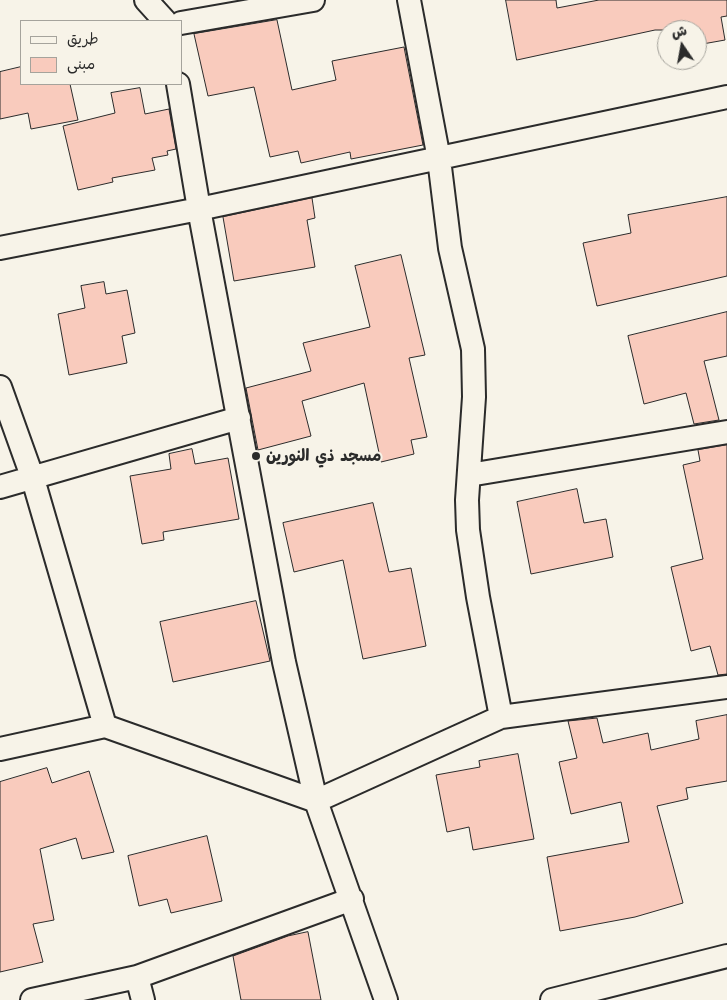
<!DOCTYPE html>
<html>
<head>
<meta charset="utf-8">
<style>
  body { margin:0 }
  #map { position:relative; width:727px; height:1000px; overflow:hidden; background:#f7f3e8; font-family:Mali,"Playpen Sans Arabic",sans-serif }
  canvas { display:block }
  .legend { position:absolute; left:20px; top:20px; width:162px; height:65px; box-sizing:border-box; background:#f7f3e8; border:1px solid #a5a39c; margin:0; padding:6px 9px; list-style:none; font-size:15px; color:#2b2b2b }
  .legend li { display:flex; align-items:center; gap:10px; height:25px }
  .legend b { width:25px; border:1px solid #a5a39c }
  .north { position:absolute; left:657px; top:20px; width:50px; height:50px; box-sizing:border-box; background:#f7f3e8; border:1px solid #a5a39c; border-radius:50%; rotate:348deg; font-size:14px; font-weight:700; line-height:20px; text-align:center; color:#2b2b2b }
  .north::after { content:''; display:block; margin:auto; width:18px; height:22px; background:#2b2b2b; clip-path:polygon(50% 0,100% 100%,50% 72%,0 100%) }
</style>
</head>
<body>
<div id="map">
<canvas width="727" height="1000"></canvas>
<ul class="legend">
<li><b style="height:6px;background:#f7f3e8"></b>طريق</li>
<li><b style="height:14px;background:#f9cbbd"></b>مبنى</li>
</ul>
<div class="north">ش</div>
</div>
<script>
const context = document.querySelector('canvas').getContext('2d');
context.lineJoin = 'round';
function fillPath(path, color) {
  context.fillStyle = color;
  context.fill(path, 'evenodd');
}
function trace(path, color, width, dash) {
  context.strokeStyle = color;
  context.lineWidth = width;
  context.lineCap = dash ? 'butt' : 'round';
  context.setLineDash(dash || []);
  context.stroke(path);
}
function write(font, color, halo, rows, align = 'center') {
  context.font = font + ' Mali,"Playpen Sans Arabic",sans-serif';
  context.lineWidth = 4;
  context.setLineDash([]);
  context.textBaseline = 'middle';
  context.strokeStyle = halo;
  context.fillStyle = color;
  for (const [text, x, y, turn = 0] of rows) {
    context.save();
    context.translate(x, y);
    context.rotate((+turn || 0) * Math.PI / 180);
    context.textAlign = isNaN(turn) ? turn : align;
    if (halo) context.strokeText(text, 0, 0);
    context.fillText(text, 0, 0);
    context.restore();
  }
}
const building = new Path2D(`
  M506,0H556L557,8L599,0H727V16L721,17L725,40L697,45V30H655L517,60Z
  M277,20L292,90L336,80L332,61L404,47L423,145L351,159L350,152L301,163L298,151L270,157L254,87L208,96L194,34Z
  M21,67V84H70L78,120L31,129L28,113L0,119V72Z
  M140,88L145,114L169,109L176,149L167,151L168,155L152,158L155,170L112,178L113,182L78,190L63,126L115,113L111,93Z
  M727,197V276L597,306L583,243L631,233L628,215Z
  M312,198L315,218L307,220L315,267L234,281L223,217Z
  M401,255L425,355L409,358L427,437L411,440L414,454L381,462L364,383L302,401L311,436L258,450L246,388L311,371L303,343L370,327L355,266Z
  M104,282L106,294L127,290L135,333L122,336L127,363L69,375L58,314L85,308L81,286Z
  M727,312V356L704,361L719,420L694,424L686,393L644,404L628,336Z
  M727,445V674L718,675L710,646L691,651L671,567L703,559L683,465L700,461L698,450Z
  M192,449L195,464L228,458L239,519L163,532L164,540L142,544L130,476L171,469L169,454Z
  M577,489L584,523L606,519L613,557L531,574L517,502Z
  M373,503L389,572L411,568L426,646L363,659L343,560L294,572L283,523Z
  M256,601L270,661L173,682L160,622Z
  M727,715V781L686,788L688,799L657,806L683,903L635,917L560,931L547,857L629,842L621,802L571,814L559,762L577,758L568,721L597,718L603,743L648,733L651,750L699,739L696,721Z
  M518,754L534,839L473,850L469,827L447,832L436,775L480,767L479,761Z
  M47,768L52,783L89,771L114,852L82,859L76,838L40,849L54,920L33,924L43,962L0,972V782Z
  M207,836L222,901L171,913L167,899L139,906L128,856Z
  M308,932L321,1000H241L233,956L288,936Z`);
const street = new Path2D(`
  M146,0L165,21
  M409,0L439,159L450,248L473,349L474,397L467,500L468,530L478,597L501,717
  M181,23L313,0
  M178,84L199,209L284,662L316,801L386,1000
  M0,248L199,209L727,97
  M0,387L33,479L105,726
  M469,475L727,432
  M0,487L239,418
  M0,749L105,726L316,801L501,717L727,687
  M137,977L143,1000
  M32,1000L137,977L352,899
  M552,1000L727,956`);
const markers = [
  [256,456,5,"#2b2b2b"]
];
const poiNames = [
  ["مسجد ذي النورين",266,456]
];
fillPath(building, '#f9cbbd');
trace(building, '#2b2b2b', 1);
trace(street, '#2b2b2b', 26);
trace(street, '#f7f3e8', 22);
for (const [x, y, r, color] of markers) {
  const dot = new Path2D();
  dot.arc(x, y, r, 0, 2 * Math.PI);
  context.fillStyle = color;
  context.fill(dot);
  trace(dot, '#f7f3e8', 2);
}
write('bold 16px', '#2b2b2b', '#f7f3e8', poiNames, 'left');
</script>
</body>
</html>
